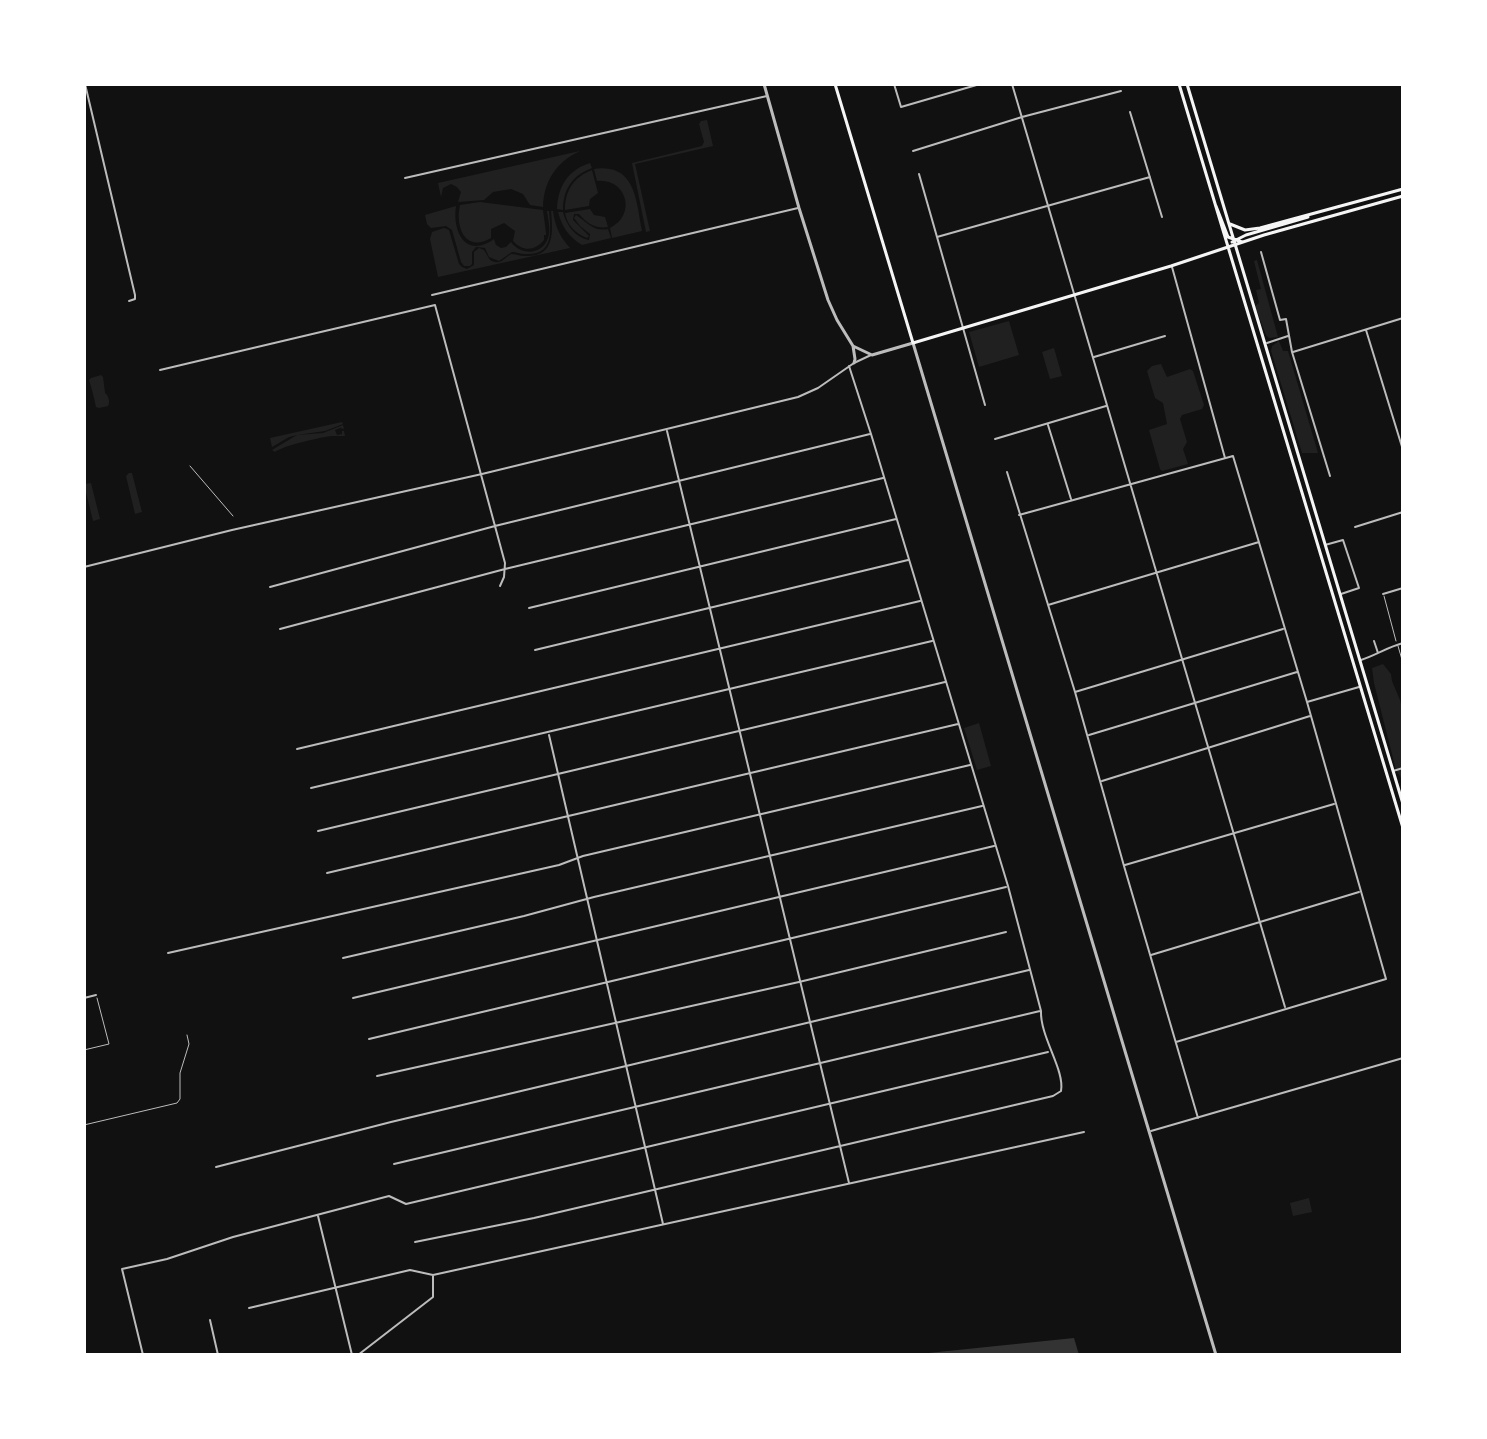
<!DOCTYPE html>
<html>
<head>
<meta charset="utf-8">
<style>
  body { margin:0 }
  #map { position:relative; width:1487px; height:1439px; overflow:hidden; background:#111; font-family:"Nunito Sans",sans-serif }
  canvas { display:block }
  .frame { position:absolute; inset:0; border:86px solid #fff; pointer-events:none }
</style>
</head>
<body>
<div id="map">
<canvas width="1487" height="1439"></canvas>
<div class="frame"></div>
</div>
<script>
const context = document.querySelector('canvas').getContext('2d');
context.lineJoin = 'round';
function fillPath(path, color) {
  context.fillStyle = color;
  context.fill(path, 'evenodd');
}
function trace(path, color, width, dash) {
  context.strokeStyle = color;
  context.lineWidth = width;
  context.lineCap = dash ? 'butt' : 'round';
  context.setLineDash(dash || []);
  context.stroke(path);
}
const green = new Path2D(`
  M707,120L713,146L635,164L650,231L646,232L632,163L702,146L704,142L699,124L701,121Z
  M580,151C556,162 544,181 543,207L530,205L523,194L511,189L493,192L484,200L458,202L461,192L457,187L451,184L443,188L441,197L438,183Z
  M590,163L592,168C573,175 563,189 563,210L557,209C558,186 568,170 590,163Z
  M594,169C636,163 636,201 642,231L612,238L610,228C637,215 627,178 597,181Z
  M592,170L598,193L590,199L589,206L565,210C565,190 574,177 592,170Z
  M480,202L543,210L546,233V235H544V240C535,251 523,252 513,241L515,231L504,223L491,229V238C465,253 455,227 460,205Z
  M456,206C452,232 466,259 494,239L496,245L501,248L506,247L511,242C520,255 542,256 548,238C551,230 548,219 547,211H549C551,231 554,256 525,254C520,254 516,252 512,252L499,261L489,257L485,248L476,247L472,252V264L470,266H464L461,262L452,230L446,226L431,228L427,224L425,215Z
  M590,209L594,215L605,217L608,227C595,229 587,223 579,214H574L573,220L589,236L587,238C576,234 567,225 565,213Z
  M551,211H553C555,226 560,237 570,248L438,277L430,239L432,232L444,228L449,230L459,264L462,267L467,269L474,265V252L479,248L484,250L490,260C500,266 503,259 511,254C515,254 520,256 524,256C555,258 553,232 551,211Z
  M558,212H563C566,225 576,238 589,240L590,234L580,226L574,218L576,215C587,222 593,232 608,229L611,238L582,245C569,237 562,227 558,212Z
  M1257,260L1278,337L1269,338L1266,335L1255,306L1259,303L1256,290L1261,289L1254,261Z
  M1009,321L1019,355L979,367L969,332Z
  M1279,341L1283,351H1288L1318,453H1302L1271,351L1272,346Z
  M1054,348L1062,376L1050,379L1042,352Z
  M1161,364L1167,377L1190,369L1193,371L1204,405L1202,409L1182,415L1180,419L1187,442L1183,449L1188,464L1162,471L1160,469L1149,430L1167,424L1163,403L1155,398L1147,371L1152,366Z
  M101,375L103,377L105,393C109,396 110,402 108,406L99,408L96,407C94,397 92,390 89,380L91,378Z
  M342,422L343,424L325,431L297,435L323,433L343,425L344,429L340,428L335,430L337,435L342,434V431H344L345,436C341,436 336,436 332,436C321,437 282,446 275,452L272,450L297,435L289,437L272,447L270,438Z
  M129,473H132L142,512L135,514L126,476Z
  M91,483L100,519L93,521L84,484Z
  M1383,664L1391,674L1392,681L1400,700L1403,713V781L1396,770L1374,683L1372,668Z
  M979,723L991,766L977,770L964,728Z
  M1309,1198L1312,1212L1293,1216L1290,1203Z`);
const water = new Path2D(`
  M1074,1338L1079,1355H909Z`);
const service = new Path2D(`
  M190,466L233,516
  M1384,596L1396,641
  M1398,646L1403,663
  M84,1050L109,1044L97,998
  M84,1125L177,1103L180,1099V1073L189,1044L187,1035`);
const minor = new Path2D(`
  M85,84L135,295V299L129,301
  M894,84L901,107L980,84
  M1012,84L1285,1007
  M1130,112L1162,217
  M913,151L1022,117L1121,91
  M919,174L985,405
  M405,178L767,96
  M937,237L1150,177
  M1261,252L1280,320L1286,319L1292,352L1330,476
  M1172,267L1225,458
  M432,295L798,208
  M1366,330L1403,450
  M1267,343L1288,336
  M1293,352L1403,318
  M1094,357L1165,336
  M160,370L435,305L505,563L504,577L500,586
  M1048,425L1071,499
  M667,431L849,1183
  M995,439L1106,406
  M1007,472L1075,692L1124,866L1198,1118
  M1019,515L1233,456L1307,702L1386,979L1176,1042
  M1355,527L1403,512
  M1325,545L1343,540L1359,588L1341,594
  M84,567L232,530L482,474L798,397L818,388L854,363L871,355
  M270,587L495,526L870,434
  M1383,594L1403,588
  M1048,605L1259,542
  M529,608L896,519
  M280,629L505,569L883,478
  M1374,641L1378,653
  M535,650L908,560
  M1361,660C1376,655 1388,647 1403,643
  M1075,692L1283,629
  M1307,702L1359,687
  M549,735L663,1224
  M1089,735L1297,672
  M297,749L920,601
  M1393,771L1403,768
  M1102,781L1310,716
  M311,788L932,641
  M318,831L945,682
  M1125,865L1334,804
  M327,873L958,724
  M168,953L559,865L583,856L970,765
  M1151,955L1359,892
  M343,958L524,916L594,897L982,806
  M84,998L96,995
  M353,998L994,846
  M369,1039L1006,887
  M377,1076L799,982L1006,932
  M1151,1131L1403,1058
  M394,1164L1040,1011
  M216,1167L391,1122L1029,970
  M318,1216L352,1355
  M415,1242L534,1218L1053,1096L1061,1091C1065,1070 1040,1037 1041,1011L1008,886L871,434L849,366
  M249,1308L410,1270L433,1275L1084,1132
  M210,1320L218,1355
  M143,1355L122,1269L167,1259L233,1237L389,1196L406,1204L1048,1052
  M358,1355L433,1297V1276`);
const tertiary = new Path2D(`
  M764,84L799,208L828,300L837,320L853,346L872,355L913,343L1216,1355
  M853,346L855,359L854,363`);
const secondary = new Path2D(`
  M835,84L913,343L1171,266L1264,235L1403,196
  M1179,84L1403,828
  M1187,84L1403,804
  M1216,206L1228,237L1242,242
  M1230,224L1245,230L1260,228L1403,189
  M1232,242L1246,235L1308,217`);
fillPath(green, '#202020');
fillPath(water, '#333');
trace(service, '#bcbcbc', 1);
trace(minor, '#bcbcbc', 2);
trace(tertiary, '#bcbcbc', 3);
trace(secondary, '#f5f5f5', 3);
</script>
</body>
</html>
